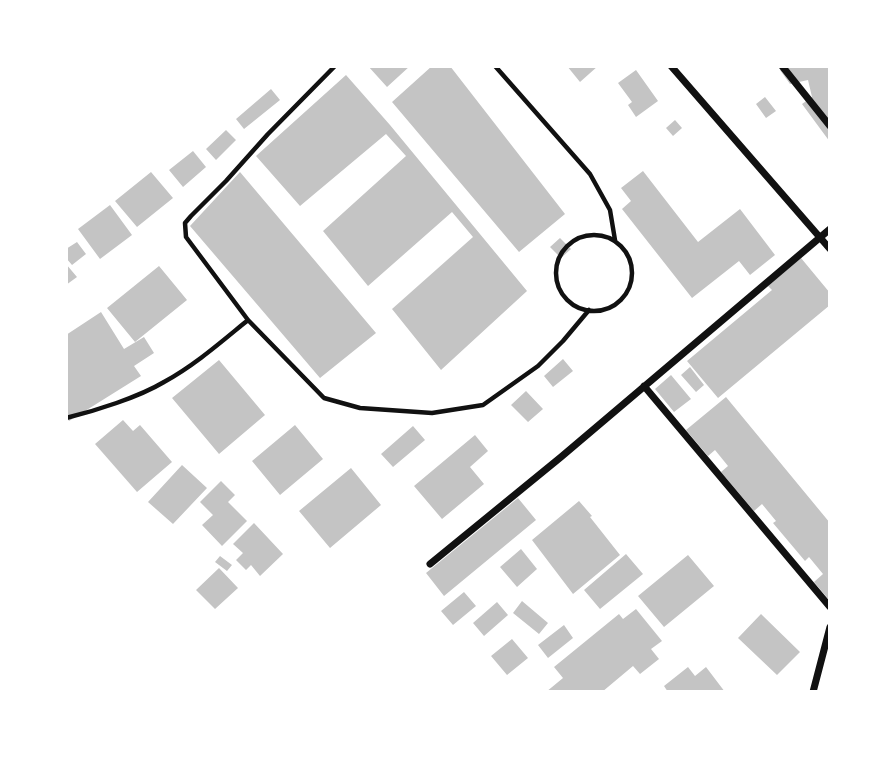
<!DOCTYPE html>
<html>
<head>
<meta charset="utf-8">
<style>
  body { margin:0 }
  #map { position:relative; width:896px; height:758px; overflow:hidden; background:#fff; font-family:Cabin,sans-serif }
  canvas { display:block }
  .frame { position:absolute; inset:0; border:68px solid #fff; pointer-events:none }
</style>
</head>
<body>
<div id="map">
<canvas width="896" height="758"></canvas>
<div class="frame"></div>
</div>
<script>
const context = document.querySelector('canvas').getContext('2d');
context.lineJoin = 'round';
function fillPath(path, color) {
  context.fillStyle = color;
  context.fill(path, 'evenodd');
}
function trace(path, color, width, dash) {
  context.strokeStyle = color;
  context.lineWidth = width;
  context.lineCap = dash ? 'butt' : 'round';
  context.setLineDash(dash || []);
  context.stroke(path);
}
const building = new Path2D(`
  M368,66H410L387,87Z
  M432,66H450L565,214L519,252L392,102Z
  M567,66H598L580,82Z
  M795,66H830V142L802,104L812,97L808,80L790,84L780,70Z
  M636,70L658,101L636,117L628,105L632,102L618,83Z
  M346,75L390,125L527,291L441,370L392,309L473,237L452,212L368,286L323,231L406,156L386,134L300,206L256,156Z
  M271,89L280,100L244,129L236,119Z
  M765,97L776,111L766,118L756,104Z
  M675,120L682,128L673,136L666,128Z
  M226,130L236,140L216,160L206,149Z
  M193,151L206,167L183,187L169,170Z
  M643,171L698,242L740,209L775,255L750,275L739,261L692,298L622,209L631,201L621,188Z
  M151,172L173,198L137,227L115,201Z
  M240,172L376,333L320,378L190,226Z
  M110,205L132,235L100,259L78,229Z
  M560,238L571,249L561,258L550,247Z
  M77,242L86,254L72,265L66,258V249Z
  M801,258L830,293V305L718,398L687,361L772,290L768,286Z
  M66,264L77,277L66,285Z
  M159,266L187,300L135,342L107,308Z
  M101,312L124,349L144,337L154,353L134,366L141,376L69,421L66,416V335Z
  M563,359L573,371L553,387L544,376Z
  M219,360L265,415L219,454L172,398Z
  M690,367L704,385L696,392L681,375Z
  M671,375L691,399L674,412L655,389Z
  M526,391L543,409L528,422L511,405Z
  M726,397L830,523V601L814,582L823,574L809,557L805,561L773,523L776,521L762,504L754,511L721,472L728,466L715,450L708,456L686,430Z
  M123,420L133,431L140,425L172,462L137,492L95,444Z
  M295,425L323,459L280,495L252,461Z
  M413,426L425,440L393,467L381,454Z
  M475,435L488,451L470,467L484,484L442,519L414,486Z
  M182,465L207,488L173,524L148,502Z
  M351,468L381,505L330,548L299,511Z
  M221,481L235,495L228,502L247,521L222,546L202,525L213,515L200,502Z
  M518,498L536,520L444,596L426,573Z
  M579,501L592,516L590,517L620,555L573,594L532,540Z
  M254,523L283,554L260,576L251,565L246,570L236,560L243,553L233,544Z
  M521,549L537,569L517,587L500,567Z
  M626,554L643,574L600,609L584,590Z
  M688,555L714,586L664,627L638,596Z
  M220,556L232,565L227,571L215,562Z
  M219,568L238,588L215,609L196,590Z
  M464,592L476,606L453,625L441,611Z
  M522,601L548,623L539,634L513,613Z
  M497,602L508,615L484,636L473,623Z
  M636,609L662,641L651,649L659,659L640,674L633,666L602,692H546L563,678L554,667L619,614L623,619Z
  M761,614L800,652L777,675L738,638Z
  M564,625L573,638L548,658L538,645Z
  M512,639L528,658L507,675L491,656Z
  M688,667L695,676L706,667L725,692H668L664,686Z`);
const service = new Path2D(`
  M335,66L268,134L226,181L191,216L185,223L186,237L248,320L324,398L360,408L432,413L483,405L538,366L563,341L589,310
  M495,66L590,174L610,210L615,240
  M556 273a38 38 0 1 1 76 0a38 38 0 1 1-76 0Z
  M66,418C95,411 139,397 164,382C195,365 221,342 248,320`);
const minor = new Path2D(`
  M671,66L830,249
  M782,66L830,126
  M644,386L830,607
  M430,564L561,457L830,229
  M813,692L830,627`);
fillPath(building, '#c4c4c4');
trace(service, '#111', 4.5);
trace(minor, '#111', 7);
</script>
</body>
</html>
